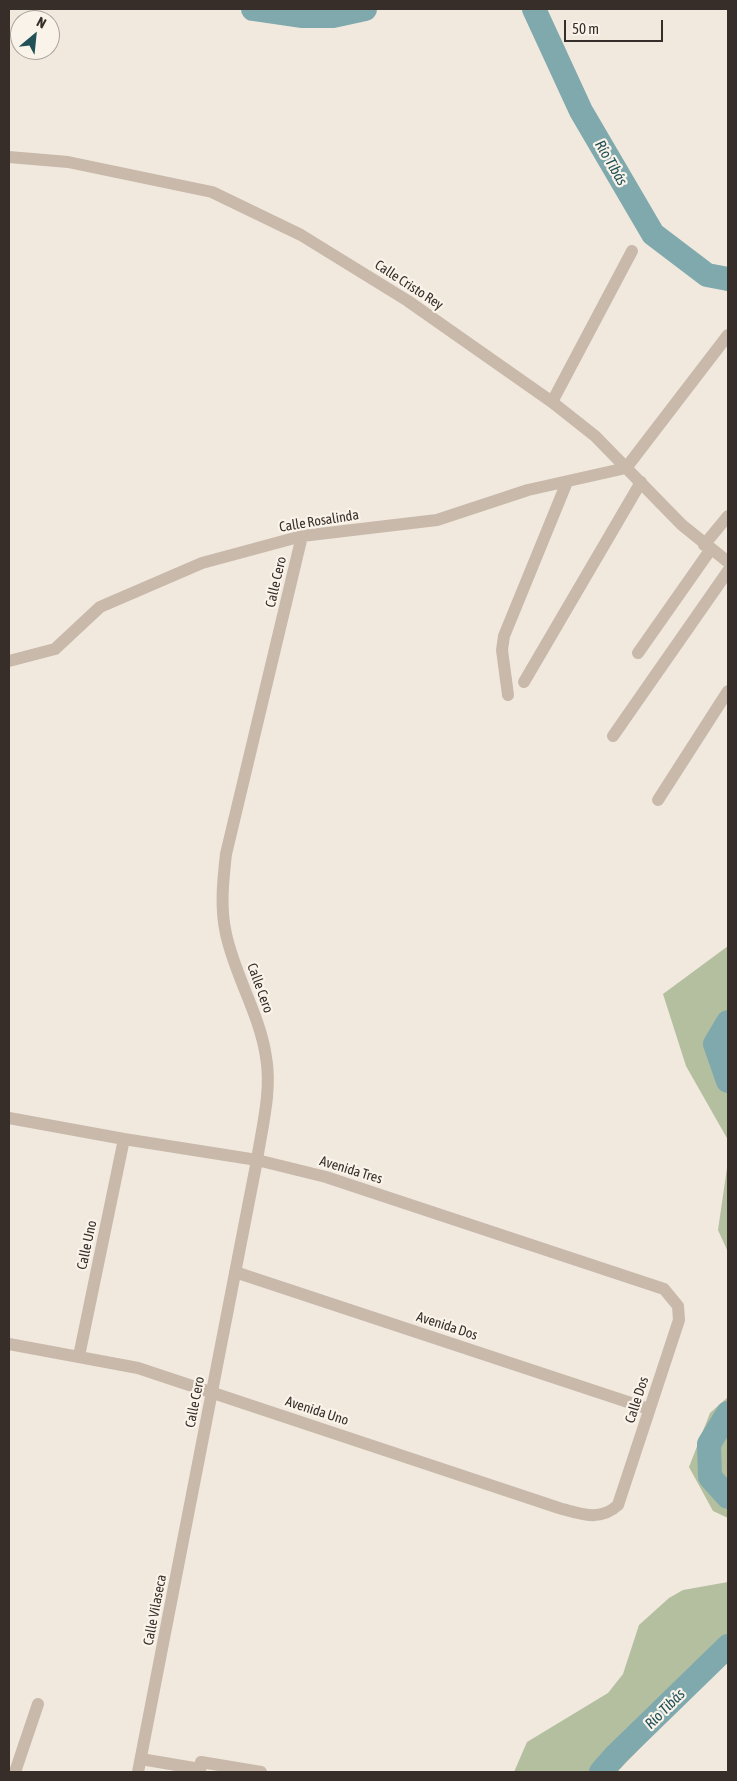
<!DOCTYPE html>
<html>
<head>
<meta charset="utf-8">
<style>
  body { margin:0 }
  #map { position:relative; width:737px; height:1781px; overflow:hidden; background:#f1e9de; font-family:"Asap Condensed",sans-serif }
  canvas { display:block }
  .frame { position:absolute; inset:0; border:10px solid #372e2a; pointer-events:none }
  .north { position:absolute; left:10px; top:10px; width:50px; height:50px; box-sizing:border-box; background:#f9f3ea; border:1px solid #aba49d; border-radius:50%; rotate:28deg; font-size:14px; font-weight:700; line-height:20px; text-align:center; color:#372e2a }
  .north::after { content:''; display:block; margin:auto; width:18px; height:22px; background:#215156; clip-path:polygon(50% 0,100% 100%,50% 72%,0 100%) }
  .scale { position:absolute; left:564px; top:20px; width:99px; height:22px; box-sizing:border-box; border:2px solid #372e2a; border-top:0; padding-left:6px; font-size:15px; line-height:18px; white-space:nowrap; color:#372e2a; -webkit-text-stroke:4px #f9f3ea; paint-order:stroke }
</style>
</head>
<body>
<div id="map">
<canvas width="737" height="1781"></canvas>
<div class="frame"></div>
<div class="north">N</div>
<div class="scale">50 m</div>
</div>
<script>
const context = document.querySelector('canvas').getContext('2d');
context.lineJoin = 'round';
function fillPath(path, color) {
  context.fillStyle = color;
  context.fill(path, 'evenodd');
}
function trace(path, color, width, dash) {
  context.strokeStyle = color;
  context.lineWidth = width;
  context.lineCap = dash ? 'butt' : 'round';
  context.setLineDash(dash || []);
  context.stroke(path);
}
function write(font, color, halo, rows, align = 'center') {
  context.font = font + ' "Asap Condensed",sans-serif';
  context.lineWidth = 4.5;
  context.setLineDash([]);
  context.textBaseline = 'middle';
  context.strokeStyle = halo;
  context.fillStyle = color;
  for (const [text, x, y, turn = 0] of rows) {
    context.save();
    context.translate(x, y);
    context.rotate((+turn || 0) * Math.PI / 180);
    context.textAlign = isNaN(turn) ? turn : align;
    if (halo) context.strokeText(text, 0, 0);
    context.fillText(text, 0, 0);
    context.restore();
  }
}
const green = new Path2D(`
  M728,946V1140L686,1066L663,994Z
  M728,1161V1252L718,1230Z
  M728,1397V1518L713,1511L689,1467L710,1413Z
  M728,1582V1657L617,1772H514L527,1742L608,1693L623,1674L639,1625L669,1598L683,1590Z`);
const river = new Path2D(`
  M253,9L301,16H333L365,9
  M534,9L581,111L653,234L707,275L728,279
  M728,1022L715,1044L728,1081
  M728,1413L709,1444L710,1477L728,1497
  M601,1772L616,1755L728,1646`);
const minor = new Path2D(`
  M9,157L68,162L212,192L301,235L408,301L552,402L595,436L682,525L728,562
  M552,402L632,251
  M704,545L728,516
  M638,653L711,549
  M9,661L55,649L100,607L202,563L302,536L437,520L528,490L626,468L728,335
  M524,682L641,482
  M508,695L502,650L504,636L567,482
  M613,736L728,571
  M658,800L728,691
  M9,1118L124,1139L257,1160L326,1177L664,1289L678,1306L679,1320L618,1505C600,1522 580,1514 559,1508L138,1368L9,1344
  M235,1272L649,1409
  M79,1356L124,1139
  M141,1759L200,1769
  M15,1772L38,1704
  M138,1772L257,1160C262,1127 272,1091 266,1057C260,1015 235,976 226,934C220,907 223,881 226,854L302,536
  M200,1772L201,1762L261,1772`);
const streetNames = [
  ["Calle Cristo Rey",409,285,33],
  ["Calle Rosalinda",319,521,-9],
  ["Calle Cero",276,582,-77],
  ["Calle Cero",260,988,70],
  ["Avenida Tres",351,1170,17],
  ["Calle Uno",87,1245,-78],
  ["Avenida Dos",447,1326,18],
  ["Calle Dos",637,1400,-72],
  ["Calle Cero",195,1402,-79],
  ["Avenida Uno",317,1411,18],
  ["Calle Vilaseca",155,1610,-79]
];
const waterNames = [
  ["Río Tibás",611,163,60],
  ["Río Tibás",665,1709,-45]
];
fillPath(green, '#b3bf9f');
trace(river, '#7fa9ad', 24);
trace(minor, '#c9b9ab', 12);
write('14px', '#372e2a', '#f9f3ea', streetNames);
write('italic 15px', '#215156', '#f9f3ea', waterNames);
</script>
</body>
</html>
